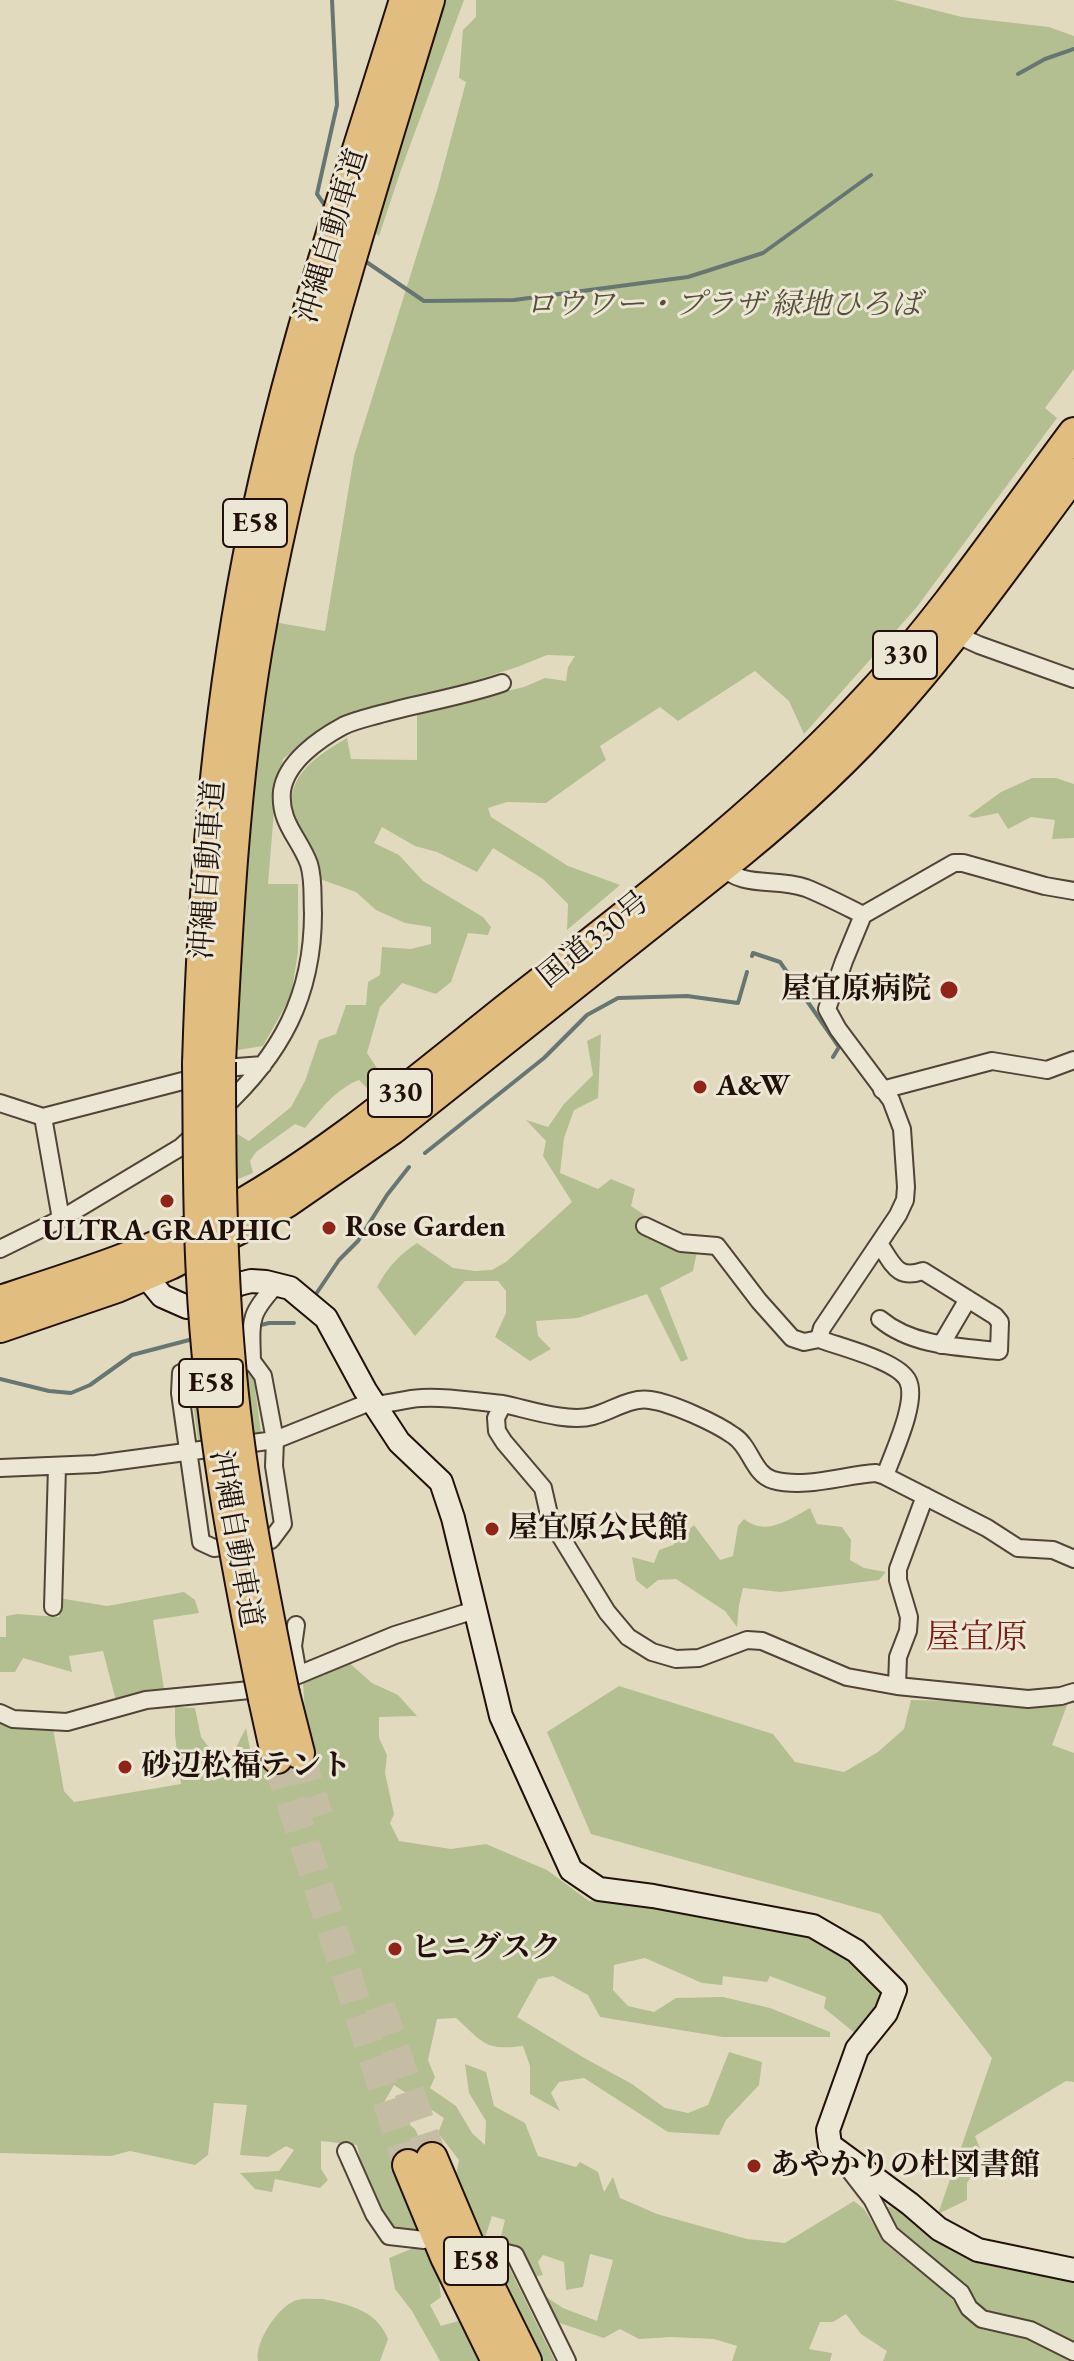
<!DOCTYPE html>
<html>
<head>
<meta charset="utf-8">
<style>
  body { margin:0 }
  canvas { display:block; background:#e2dabf }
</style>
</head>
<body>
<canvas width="1074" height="2361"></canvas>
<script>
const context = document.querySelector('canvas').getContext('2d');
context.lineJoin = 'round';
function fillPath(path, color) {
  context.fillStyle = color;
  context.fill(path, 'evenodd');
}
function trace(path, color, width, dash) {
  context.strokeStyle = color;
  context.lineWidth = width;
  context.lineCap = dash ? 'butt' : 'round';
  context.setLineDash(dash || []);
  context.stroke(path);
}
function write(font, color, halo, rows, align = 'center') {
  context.font = font + ' "EB Garamond","Noto Serif JP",serif';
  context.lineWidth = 6;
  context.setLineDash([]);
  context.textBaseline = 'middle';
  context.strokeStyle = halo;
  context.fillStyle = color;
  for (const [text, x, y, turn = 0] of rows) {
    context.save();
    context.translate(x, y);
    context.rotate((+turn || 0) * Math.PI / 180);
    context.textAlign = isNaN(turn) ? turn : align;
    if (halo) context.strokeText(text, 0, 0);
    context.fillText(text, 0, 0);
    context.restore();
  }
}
const green = new Path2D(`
  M446,0H464L402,167L379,236L374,232L393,151Z
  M476,0H894L962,17L1049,27L1074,36V369L1045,408L1057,418L916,608L804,734L789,701L755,671L678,721L660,707L600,746L606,760L546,803L507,802L488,808L491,817L568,866L620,885L567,930L568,904L543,879L493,848L477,872L437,852L415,846L382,827L374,843L399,855L423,881L483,917L491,927L488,935L468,933L451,982L436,994L402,983L380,1007L367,1053L383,1077L369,1090L359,1080C336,1089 321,1109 305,1128L295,1124L256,1152L250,1161L253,1173L238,1179L237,1134L249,1141L291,1107L305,1081L319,1040L336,1034L346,1005H366L368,982L380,975L382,947L411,949L431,944V927L405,923L376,910L356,892L320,879C311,863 299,845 294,827C281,780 311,759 347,738L351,759L417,760V712L524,687L545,678L566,681L568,667L575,656L547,655L520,666L440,692L365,711L313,734L283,759L275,799L268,884H298V952L291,996L263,1046L238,1050L244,874L254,741L274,622L325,631L354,456L438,187L466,82L459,78L463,30L476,17Z
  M1032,778H1056L1074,784V838L1052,839L1055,820L1031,817L1008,829L998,813L974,818L968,816L1001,792Z
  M601,1034L598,1098L574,1110L564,1138L560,1173L598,1189L611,1179L635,1189L631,1206L646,1216L639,1230L661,1243L697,1252L693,1271L660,1288L688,1359L681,1362L647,1294L578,1318L536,1321L538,1336L551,1349L530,1361L495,1337L506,1313V1291L498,1281H465L415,1336L377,1287C388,1267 398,1256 417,1243L453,1268L475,1271L492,1270L506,1262L572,1202L543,1156L546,1141L526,1120L548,1127L564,1104L593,1075L587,1041Z
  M252,1366L261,1433L198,1440L189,1374Z
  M810,1508L817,1524L842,1527L851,1540L850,1560L864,1568L886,1572L879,1580L780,1592L743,1588L739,1605L737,1627L725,1611L676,1579L658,1580L647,1589L636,1580L632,1557L654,1563L659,1550L673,1545L694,1525L720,1560L733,1556L738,1526L744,1519C767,1537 789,1519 810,1508Z
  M184,1592L195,1600L199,1613L153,1620L164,1689L116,1701L103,1651L69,1656L72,1672L23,1658L15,1672H0V1637H6V1616L17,1614L59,1617V1598L107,1606Z
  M346,1660L372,1683L398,1695L417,1716L379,1717V1738L387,1755L385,1773L394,1814L390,1823L399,1841L451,1849L486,1844L547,1870L589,1901L684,1909L818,1935L875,1980L881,1998L880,2008L856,2034L824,2008L826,1997L770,1976L767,1982L723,1976L722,1985L702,1983L645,1958L614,1965L613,1990L628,2006L654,2012L676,1998L723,1997L770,2008L830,2032V2037H723L600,2017L588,1995L553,1976L538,1979L517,2017L586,2059L632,2084L665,2108L688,2113L708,2105L729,2052L762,2062L759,2085L726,2120L719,2135L668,2132L584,2078L559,2082L551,2093L560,2111L530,2094V2066L523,2046C484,2051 483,2042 456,2018L437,2019L428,2060L435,2077L430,2088L456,2106L472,2133L485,2145L486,2121L469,2093L465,2064L486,2072L494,2106L525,2123L538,2156L576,2167L580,2162L598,2172L604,2192L613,2177L620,2198L657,2214L747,2239L785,2243L854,2201L864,2209L886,2244L947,2294L980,2329L1039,2342L1074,2361H883L887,2351L861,2334L846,2314L833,2322H820L809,2349L832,2353L830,2361H732L737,2346L714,2339L671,2337L639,2339L620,2329L604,2338L554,2321L539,2292L563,2308L597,2321L613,2260L590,2254L583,2287L566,2290L564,2262L543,2255L538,2262L543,2275L533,2277L499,2244L505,2220L492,2216L483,2244L453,2189L459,2160L438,2133L444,2118L394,2085L383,2104L415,2129L426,2153L392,2169L422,2232H390L363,2172L357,2145L321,2141V2169L328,2180L320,2188L275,2179L272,2192L255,2189L240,2173L279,2171L294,2150L286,2146L268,2157L240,2155L247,2105L214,2103L208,2155L195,2165L130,2151L111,2156L0,2153V1722L53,1728L64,1791L74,1802L181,1784L175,1735V1707L195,1708L201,1737L214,1754L232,1755L246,1728L253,1765L307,1751L303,1681Z
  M619,1686L773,1734L795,1762L844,1772L878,1752L904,1729L911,1700L1068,1703L1052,1745L1074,1753V2082L1066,2081L975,2136L983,2156L967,2183V2200L938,2214L992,2058L880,1914L591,1834L547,1732Z
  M882,2207H891L963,2255L1074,2280V2346L987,2315L896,2230Z
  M426,2243L437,2266L441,2297L430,2305L441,2326L458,2321L480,2361H440L412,2311L395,2289L389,2258Z
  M488,2254L505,2259L555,2361H537Z
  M323,2299C351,2305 377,2311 388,2339L380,2361H258C254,2342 279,2305 297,2300C305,2298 315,2299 323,2299Z`);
const stream = new Path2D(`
  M1018,74L1045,59L1074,49
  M326,207L317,194L337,105L332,0
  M362,259L424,301L514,300L688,277L763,253L871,175
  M752,956L753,953L780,962L839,1047L833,1057
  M425,1153L544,1058L587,1015L618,998L687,996L738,1003L747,972
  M316,1294L339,1260L358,1241L387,1195L409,1167
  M257,1326L269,1323H294
  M0,1379L49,1391L71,1393L90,1385L132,1355L193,1339`);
const highwayTunnel = new Path2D(`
  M299,1753L318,1816
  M277,1758L408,2165
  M380,2006L432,2158`);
const street = new Path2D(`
  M955,634L979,645L1074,679
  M718,863C744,891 773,876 806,888C826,896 845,906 863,915
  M1074,891L1045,886L963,863H954L863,915L844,961L827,1009L838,1029L891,1100L902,1129L906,1187L905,1200L898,1215L822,1328L819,1339C840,1347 899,1361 908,1381C918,1402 892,1455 885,1476L987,1528L1018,1548L1053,1550L1074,1559
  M882,1090L992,1061L1047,1070L1074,1060
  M0,1103L43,1117L61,1219
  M220,1111C281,1055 313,996 313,913C312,897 314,880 309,864C299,837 279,823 282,791C286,762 319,739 343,726C353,721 366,718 377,715C419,703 461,697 502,683
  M43,1117L237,1067L263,1065
  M645,1226L681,1243L717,1246L759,1301L792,1338L804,1342L819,1339
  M880,1245C893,1264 897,1280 923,1271L995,1316L1000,1322L999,1351C959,1347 912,1346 880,1319
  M0,1249L61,1219L181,1147L197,1132
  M941,1345L968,1299
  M252,1361L263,1376L275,1440L274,1466L283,1524L271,1540L214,1548L201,1542L180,1393L181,1373L195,1368L252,1361C251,1320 248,1315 277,1284
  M503,1404C528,1409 567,1423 593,1416C612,1411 630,1397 650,1400C672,1403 716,1423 734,1436C751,1447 753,1474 773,1480C806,1489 843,1475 876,1473L885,1476
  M0,1468L96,1464L275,1440L365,1404C384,1407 401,1399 421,1398C448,1396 475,1402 503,1404L496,1418L497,1431L504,1442L543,1488L550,1519L607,1612L628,1637L652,1652L676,1659L699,1658L747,1640L762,1641L847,1677L897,1686L1028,1699L1061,1696L1074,1692
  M53,1607L57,1467
  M296,1625L293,1646L298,1675
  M897,1686L898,1657L908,1631L909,1617L898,1580V1569L925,1496
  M0,1713L13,1719L67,1722L146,1700L250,1690L298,1675L395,1635L475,1610
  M346,2151L374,2214L389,2236L424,2240
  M841,2159L872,2199L890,2234L961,2293L969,2308L982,2319L1030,2330L1074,2352
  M490,2249L515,2255L567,2361`);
const secondary = new Path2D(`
  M142,1262L153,1285L162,1296L187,1307L206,1305L220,1294L239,1284L251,1281L266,1282L290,1288L326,1318L365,1390L399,1442L441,1482L453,1518L501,1716L571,1870L599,1889L653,1896L813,1926L856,1951L895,1990L886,2013L857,2049L828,2130L830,2145L910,2204L939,2229L978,2250L1074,2270`);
const highway = new Path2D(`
  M220,1062C227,923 234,784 257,647C295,426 364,214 429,0
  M198,1064C203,894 216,725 248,559C284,369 348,184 405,0
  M0,1301C74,1277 148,1254 217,1218C322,1162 415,1082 508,1008C634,909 763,813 871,695C946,614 1008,521 1074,433
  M0,1327L117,1287L170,1264L254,1221L288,1201L392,1129L739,853C794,808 847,760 894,706C959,633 1016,552 1074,474
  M284,1694L299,1753
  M264,1699L277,1758
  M432,2158L470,2248L526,2361
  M408,2165L446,2257L497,2361`);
const highwayBridge = new Path2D(`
  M220,1062C220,1158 221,1256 229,1352C238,1466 261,1582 284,1694
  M198,1064C199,1135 198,1206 202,1277C209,1419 235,1560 264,1699`);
const markers = [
  [949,990,10,"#8f2418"],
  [700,1087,8,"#8f2418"],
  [167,1201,8,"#8f2418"],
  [329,1228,8,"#8f2418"],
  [492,1529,8,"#8f2418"],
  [125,1767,8,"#8f2418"],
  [395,1949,8,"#8f2418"],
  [754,2166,8,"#8f2418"]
];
const shields = [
  [255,523,64],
  [905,655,64],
  [400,1093,64],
  [211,1383,64],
  [476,2261,64]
];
const shieldNames = [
  ["E58",255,523],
  ["330",905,655],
  ["330",400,1093],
  ["E58",211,1383],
  ["E58",476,2261]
];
const streetNames = [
  ["沖縄自動車道",333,236,-73],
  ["沖縄自動車道",209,870,-86],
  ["国道330号",594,940,-39],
  ["沖縄自動車道",235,1539,80]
];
const parkNames = [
  ["ロウワー・プラザ 緑地ひろば",723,306]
];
const poiNames = [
  ["屋宜原病院",931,990,"right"],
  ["A&W",716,1087],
  ["Rose Garden",345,1228],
  ["ULTRA GRAPHIC",167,1232,"center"],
  ["屋宜原公民館",508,1529],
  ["砂辺松福テント",141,1767],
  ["ヒニグスク",411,1949],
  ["あやかりの杜図書館",770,2166]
];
const quarterNames = [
  ["屋宜原",977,1639]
];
fillPath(green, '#b4bf91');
trace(stream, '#677672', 4);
trace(highwayTunnel, '#c5bca4', 30, [30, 15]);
trace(street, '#524337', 20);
trace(secondary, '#22110a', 26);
trace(highway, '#22110a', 34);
trace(street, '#ece7d5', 16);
trace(secondary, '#ece7d5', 22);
trace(highway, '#e1bd80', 30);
trace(highwayBridge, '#22110a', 34, []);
trace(highwayBridge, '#e1bd80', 30);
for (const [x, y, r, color] of markers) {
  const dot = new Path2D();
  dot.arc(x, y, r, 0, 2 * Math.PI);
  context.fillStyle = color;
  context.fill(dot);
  trace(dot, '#ece7d5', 3);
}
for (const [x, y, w] of shields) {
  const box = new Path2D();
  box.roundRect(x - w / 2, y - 24, w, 48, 6);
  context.fillStyle = '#ece7d5';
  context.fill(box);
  trace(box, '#22110a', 2);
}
write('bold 28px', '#22110a', null, shieldNames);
write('30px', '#22110a', '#ece7d5', streetNames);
write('italic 30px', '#554e39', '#ece7d5', parkNames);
write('bold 30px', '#22110a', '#ece7d5', poiNames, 'left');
write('34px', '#7a1f14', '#ece7d5', quarterNames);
</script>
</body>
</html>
